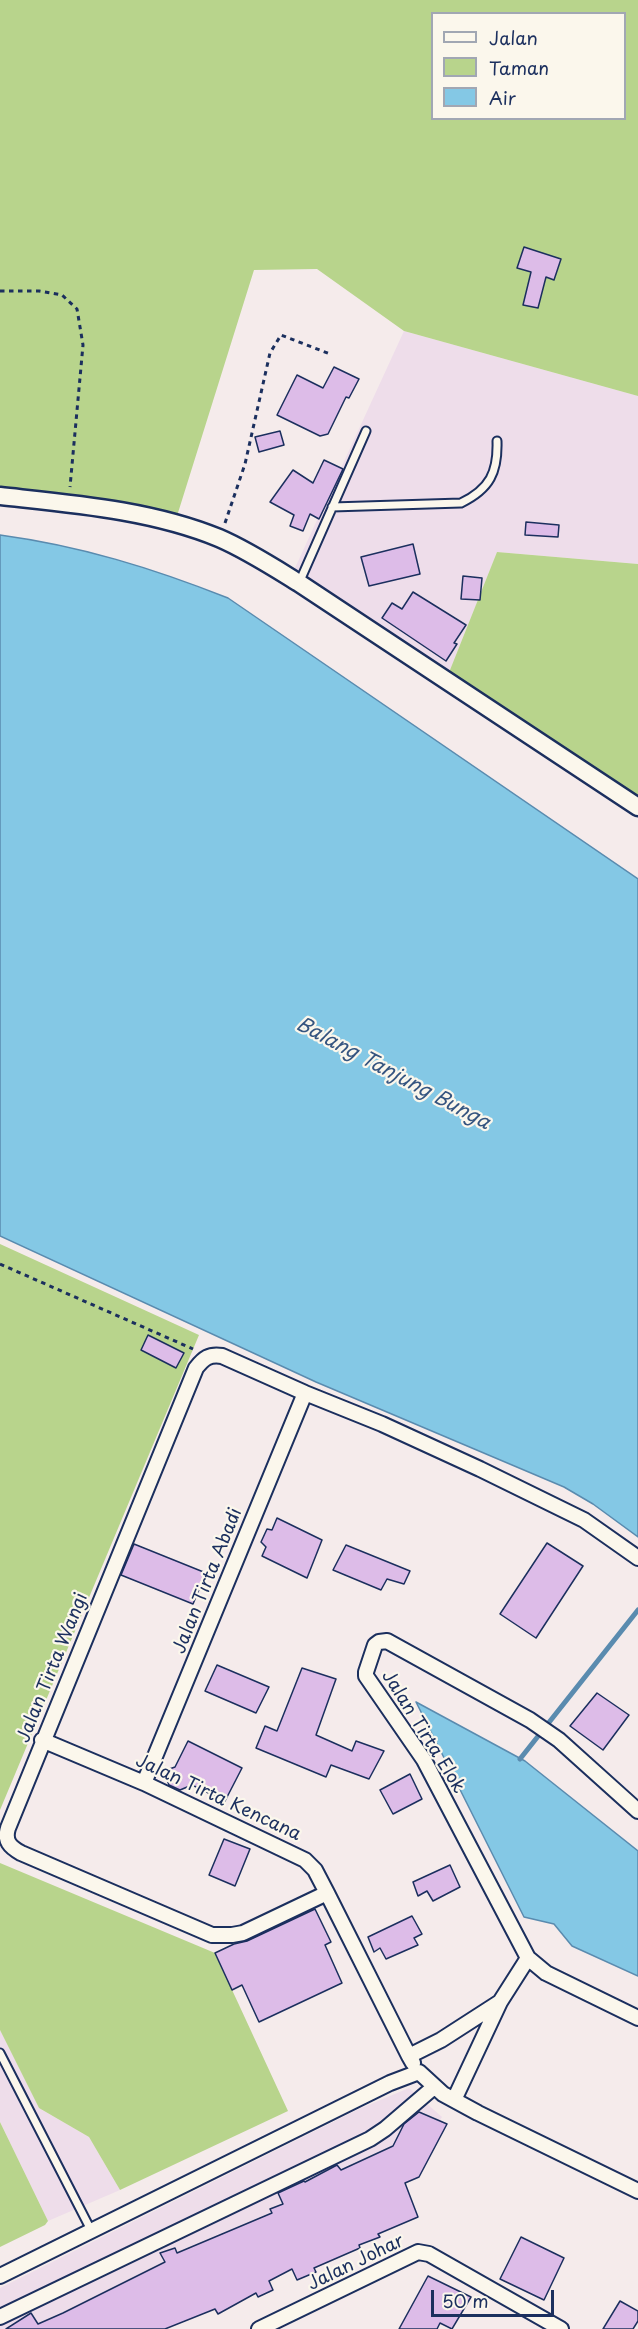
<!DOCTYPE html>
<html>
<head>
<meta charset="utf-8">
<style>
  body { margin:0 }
  #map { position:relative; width:638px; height:2329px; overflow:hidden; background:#f5ebeb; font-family:"Playpen Sans",sans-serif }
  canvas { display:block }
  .legend { position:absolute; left:431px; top:12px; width:195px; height:108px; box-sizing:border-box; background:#fbf7ec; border:2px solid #a1a7b3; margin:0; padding:8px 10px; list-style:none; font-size:18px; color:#1b2f5e }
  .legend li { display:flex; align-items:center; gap:12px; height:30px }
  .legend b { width:30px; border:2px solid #a1a7b3 }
  .scale { position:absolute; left:431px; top:2290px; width:123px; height:27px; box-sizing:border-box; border:3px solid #1b2f5e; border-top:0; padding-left:8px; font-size:18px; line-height:21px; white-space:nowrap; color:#1b2f5e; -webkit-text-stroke:4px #fbf7ec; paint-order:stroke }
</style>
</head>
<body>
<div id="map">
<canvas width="638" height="2329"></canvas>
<ul class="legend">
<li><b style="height:8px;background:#fbf7ec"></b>Jalan</li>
<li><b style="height:16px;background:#b8d48c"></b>Taman</li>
<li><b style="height:16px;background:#84c8e5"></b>Air</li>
</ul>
<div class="scale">50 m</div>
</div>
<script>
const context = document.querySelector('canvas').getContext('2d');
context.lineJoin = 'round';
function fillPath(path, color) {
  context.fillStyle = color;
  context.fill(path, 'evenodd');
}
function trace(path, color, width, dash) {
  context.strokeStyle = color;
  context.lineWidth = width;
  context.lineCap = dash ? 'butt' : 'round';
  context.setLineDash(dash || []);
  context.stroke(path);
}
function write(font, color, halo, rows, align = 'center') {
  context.font = font + ' "Playpen Sans",sans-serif';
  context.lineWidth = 4.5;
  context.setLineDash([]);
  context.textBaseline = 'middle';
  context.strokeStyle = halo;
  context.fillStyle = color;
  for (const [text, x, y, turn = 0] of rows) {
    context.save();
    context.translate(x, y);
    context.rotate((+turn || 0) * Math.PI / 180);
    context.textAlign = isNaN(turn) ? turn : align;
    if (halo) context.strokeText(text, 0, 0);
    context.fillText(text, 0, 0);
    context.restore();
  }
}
const built = new Path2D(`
  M404,331L638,396V564L497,552L446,680L289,581Z
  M0,2030L39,2108L89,2137L120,2190L48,2221L0,2122Z
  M409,2088L442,2117L401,2186L116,2329H0V2288L359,2109Z`);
const green = new Path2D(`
  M0,0H638V396L404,331L317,269L254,270L177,516L84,497H0ZM432,14H624V118H432Z
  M497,552L638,564V810L446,680Z
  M0,1244L199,1335L0,1810Z
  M0,1863L215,1953L288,2111L120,2190L89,2137L39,2108L0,2030Z
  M0,2122L48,2221L45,2225L0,2247Z`);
const water = new Path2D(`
  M0,535C81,546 152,568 228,598L638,879V1537L593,1504L564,1487L316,1382L0,1236Z
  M416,1702L525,1761L638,1851V1976L572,1946L554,1924L524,1917Z`);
const stream = new Path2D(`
  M520,1759L638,1610`);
const building = new Path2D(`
  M524,247L561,259L554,280L546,277L538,308L523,305L531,272L517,268Z
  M334,367L359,379L349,398L346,397L328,434L320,436L277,415L297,375L323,388Z
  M280,431L284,445L259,452L255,437Z
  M324,460L343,469L319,519L310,514L303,531L290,526L294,515L270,502L293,470L313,483Z
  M526,522L559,525L558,537L525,535Z
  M413,544L420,574L369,586L361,557Z
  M463,576L482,578L480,600L461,599Z
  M413,592L466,625L454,643L457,644L446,661L382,618L392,603L402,609Z
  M148,1335L184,1353L176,1368L141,1350Z
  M277,1518L322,1540L307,1578L262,1556L266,1547L261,1542L267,1529L272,1530Z
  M547,1543L583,1566L536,1638L500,1614Z
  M134,1544L206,1573L193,1604L121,1575Z
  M346,1545L410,1571L404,1584L387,1579L381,1590L333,1570Z
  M217,1665L269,1687L256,1713L205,1691Z
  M302,1668L336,1679L316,1735L352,1751L356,1741L384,1751L369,1779L331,1765L326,1777L256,1748L265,1726L277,1731Z
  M597,1693L629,1715L603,1750L570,1726Z
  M188,1741L242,1768L225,1801L192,1785L180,1790L169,1785L164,1771L175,1767Z
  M410,1774L422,1799L393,1814L380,1790Z
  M224,1839L250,1849L235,1886L209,1875Z
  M450,1865L460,1887L433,1901L427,1891L418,1896L413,1882Z
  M315,1909L331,1942L325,1945L342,1983L259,2022L242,1985L232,1990L215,1953L234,1944L247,1941Z
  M412,1916L422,1934L414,1938L418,1945L386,1959L380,1948L374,1952L368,1937Z
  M419,2112L447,2124L419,2177L405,2183L418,2217L378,2234L380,2237L359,2245L360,2248L314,2268L316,2272L297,2280L292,2269L269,2281L273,2290L258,2297L256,2293L218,2314L215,2309L165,2329H6L31,2313L38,2324L63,2313L165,2262L160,2253L175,2248L177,2253L272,2213L270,2209L283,2204L278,2193L304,2181L305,2182L337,2165L341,2170L393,2146L404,2124Z
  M521,2237L564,2258L544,2300L500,2279Z
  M428,2276L471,2297L452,2329L440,2323L437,2329H399Z
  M620,2301L638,2311V2321L633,2329H603Z`);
const path = new Path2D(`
  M0,291H39L62,295L77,309L83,345L70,487
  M225,523L245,464L270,353L281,335L330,354
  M0,1264L193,1349`);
const service = new Path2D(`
  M332,507L461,503C490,489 498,472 497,441
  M299,583L366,431
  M0,2053L92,2232`);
const minor = new Path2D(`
  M42,1740L144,1783L305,1860L315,1870L327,1893L409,2056
  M144,1783L305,1393
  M327,1893L243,1933L232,1935H212L21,1853C10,1847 4,1841 8,1828L196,1368C204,1358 209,1354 222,1356L305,1393L382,1424L480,1469L584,1520L638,1558
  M528,1958L424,1760L366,1676V1672L375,1645L379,1642L387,1641L530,1720L559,1740L638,1811
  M413,2063L409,2056L441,2040L500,2002L528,1958L546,1973L638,2018
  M454,2100L500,2002
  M0,2276L390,2083L419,2072L443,2094L478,2113L638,2191
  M0,2317L370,2139L385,2129L434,2087
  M259,2329L418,2252L429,2254L561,2329`);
const tertiary = new Path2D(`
  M0,496C73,504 151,510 219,538C247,550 273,567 299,583L638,807`);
const streetNames = [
  ["Jalan Tirta Abadi",208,1581,-68],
  ["Jalan Tirta Wangi",53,1668,-68],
  ["Jalan Tirta Elok",423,1732,58],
  ["Jalan Tirta Kencana",218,1798,25],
  ["Jalan Johar",356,2263,-26]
];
const waterNames = [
  ["Balang Tanjung Bunga",393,1074,28]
];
fillPath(built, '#eeddea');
fillPath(green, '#b8d48c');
fillPath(water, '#84c8e5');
trace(water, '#5a8baf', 1.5);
trace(stream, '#5a8baf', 5);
fillPath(building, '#ddbce8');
trace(building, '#1b2f5e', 1.5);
trace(service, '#1b2f5e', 11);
trace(minor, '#1b2f5e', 18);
trace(tertiary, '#1b2f5e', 21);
trace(path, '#1b2f5e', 3, [4.5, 4.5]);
trace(service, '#fbf7ec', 7);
trace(minor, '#fbf7ec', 14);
trace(tertiary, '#fbf7ec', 16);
write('18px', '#1b2f5e', '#fbf7ec', streetNames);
write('italic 20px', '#355580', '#fbf7ec', waterNames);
</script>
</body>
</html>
